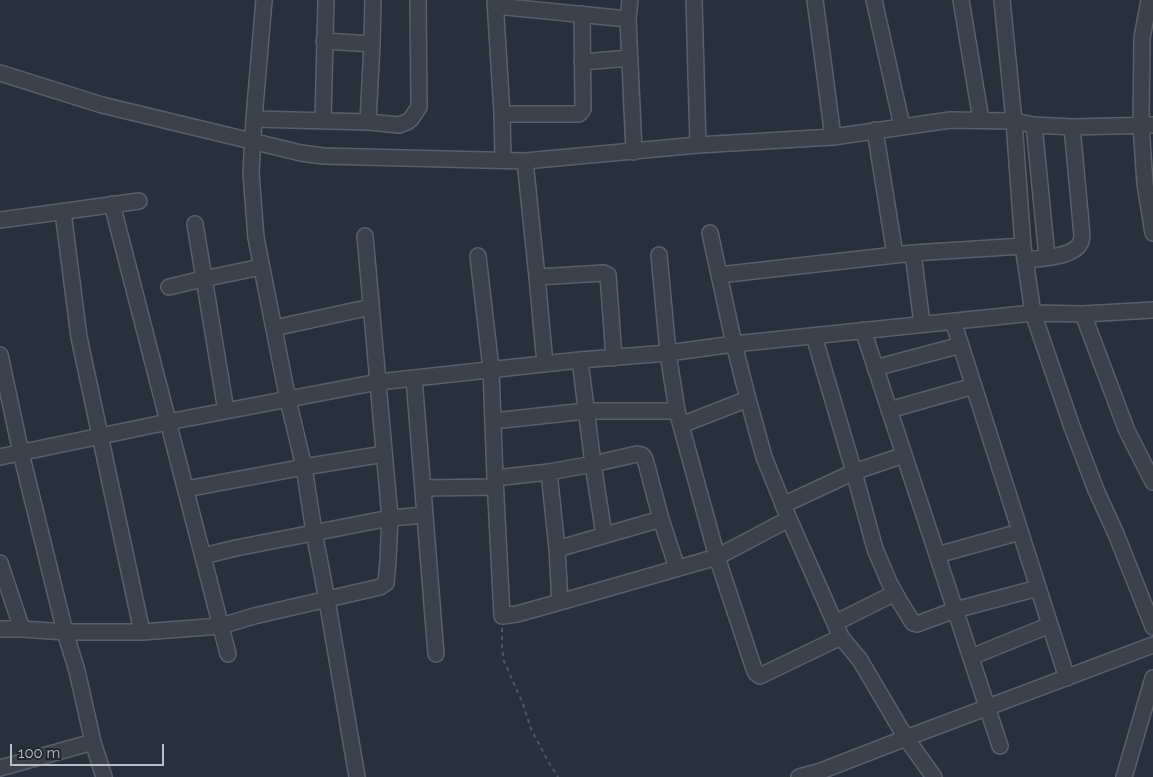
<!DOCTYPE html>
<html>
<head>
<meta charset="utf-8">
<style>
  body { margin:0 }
  #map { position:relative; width:1153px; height:777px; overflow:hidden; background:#27313b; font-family:Raleway,sans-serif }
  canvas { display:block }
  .scale { position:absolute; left:10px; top:744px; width:154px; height:22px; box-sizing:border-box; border:2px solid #b6bec7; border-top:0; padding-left:6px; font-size:15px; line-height:18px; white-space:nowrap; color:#b6bec7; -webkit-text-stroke:4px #202731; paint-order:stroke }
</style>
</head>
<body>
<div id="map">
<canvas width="1153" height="777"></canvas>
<div class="scale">100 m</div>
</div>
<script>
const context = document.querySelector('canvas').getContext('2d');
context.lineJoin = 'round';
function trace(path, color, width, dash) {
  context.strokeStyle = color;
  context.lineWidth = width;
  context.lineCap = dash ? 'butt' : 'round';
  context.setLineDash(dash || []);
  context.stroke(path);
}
const path = new Path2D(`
  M502,628V648L504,661L523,704L531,729L549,763L558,777`);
const minor = new Path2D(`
  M264,0L254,119L251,173L256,238L288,400L304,467L314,532L327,600L357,777
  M495,0L502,114L503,160
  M630,0L628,19L634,152
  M694,0L698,145
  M815,0L833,137
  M874,0L902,126
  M961,0L981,120
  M1002,0L1014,121L1023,246L1033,313L1072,427L1096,490L1116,534L1153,627
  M1149,0L1142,38L1141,125L1145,184L1153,233
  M496,6L628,19
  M324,41L372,44L373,0
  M582,62L630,58
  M0,73L102,105L301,153L323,156L525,161L698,145L833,137L950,120L1014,121L1034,125L1072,127L1153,125
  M502,114H579L581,112L583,109L582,14
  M254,119L368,122L399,125L407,122L411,119L419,107L418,0
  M323,121L326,0
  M368,122L372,44
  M1034,125L1047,257
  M875,130L895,255
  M525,161L537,277L604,273L608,275L614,358
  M112,204L228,654
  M0,220L139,201
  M195,224L226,411
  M710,233L734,344L748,399L764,457L789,519L841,637L860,660L906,738L934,777
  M913,253L922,324
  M659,255L668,353L677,411L717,557L754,669L756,673L760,676L841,637
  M478,256L491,369L495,478L502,616L517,614L560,602L717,557L789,519
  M1025,260C1040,258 1076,258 1081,241C1083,236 1081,229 1081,224L1072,127
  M719,275L913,253L1023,246
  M537,277L545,364
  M169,287L203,279L261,267
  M1083,314L1127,431L1153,482
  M953,321L1067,678
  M274,328L371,307
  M863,330L1000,746
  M814,336L854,472L875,549L889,582L900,602L913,623L917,624L955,610L1038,588
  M0,355L21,453L65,632L77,671L93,742L104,777
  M580,360L593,464L604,535
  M875,368L961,345
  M414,378L436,654
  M889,410L974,386
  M493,421L586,411H677
  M681,425L748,399
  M0,457L168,422L378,382L580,360L668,353L734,344L1033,313L1083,314L1153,310
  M495,478L549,472
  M423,488L495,487
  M186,489L304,467L384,454
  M783,505L854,472L904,455
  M557,549L661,519
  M937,555L1020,532
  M203,556L236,548L390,518L425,515
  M0,563L22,629
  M560,602L557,549L549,472L593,464L637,454L642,455L645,459L661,519L677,568
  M835,623L895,593
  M0,629H22L65,632H142L79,337L63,212
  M142,632L221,626L254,616L380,587L386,583L388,560L390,518L365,236
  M971,657L1050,625
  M0,768L93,742
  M799,777L821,771L906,738L1153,645
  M1124,777L1153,678`);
trace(minor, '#59606a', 18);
trace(path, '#495a5c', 2, [4, 4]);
trace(minor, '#3b424c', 15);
</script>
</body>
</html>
